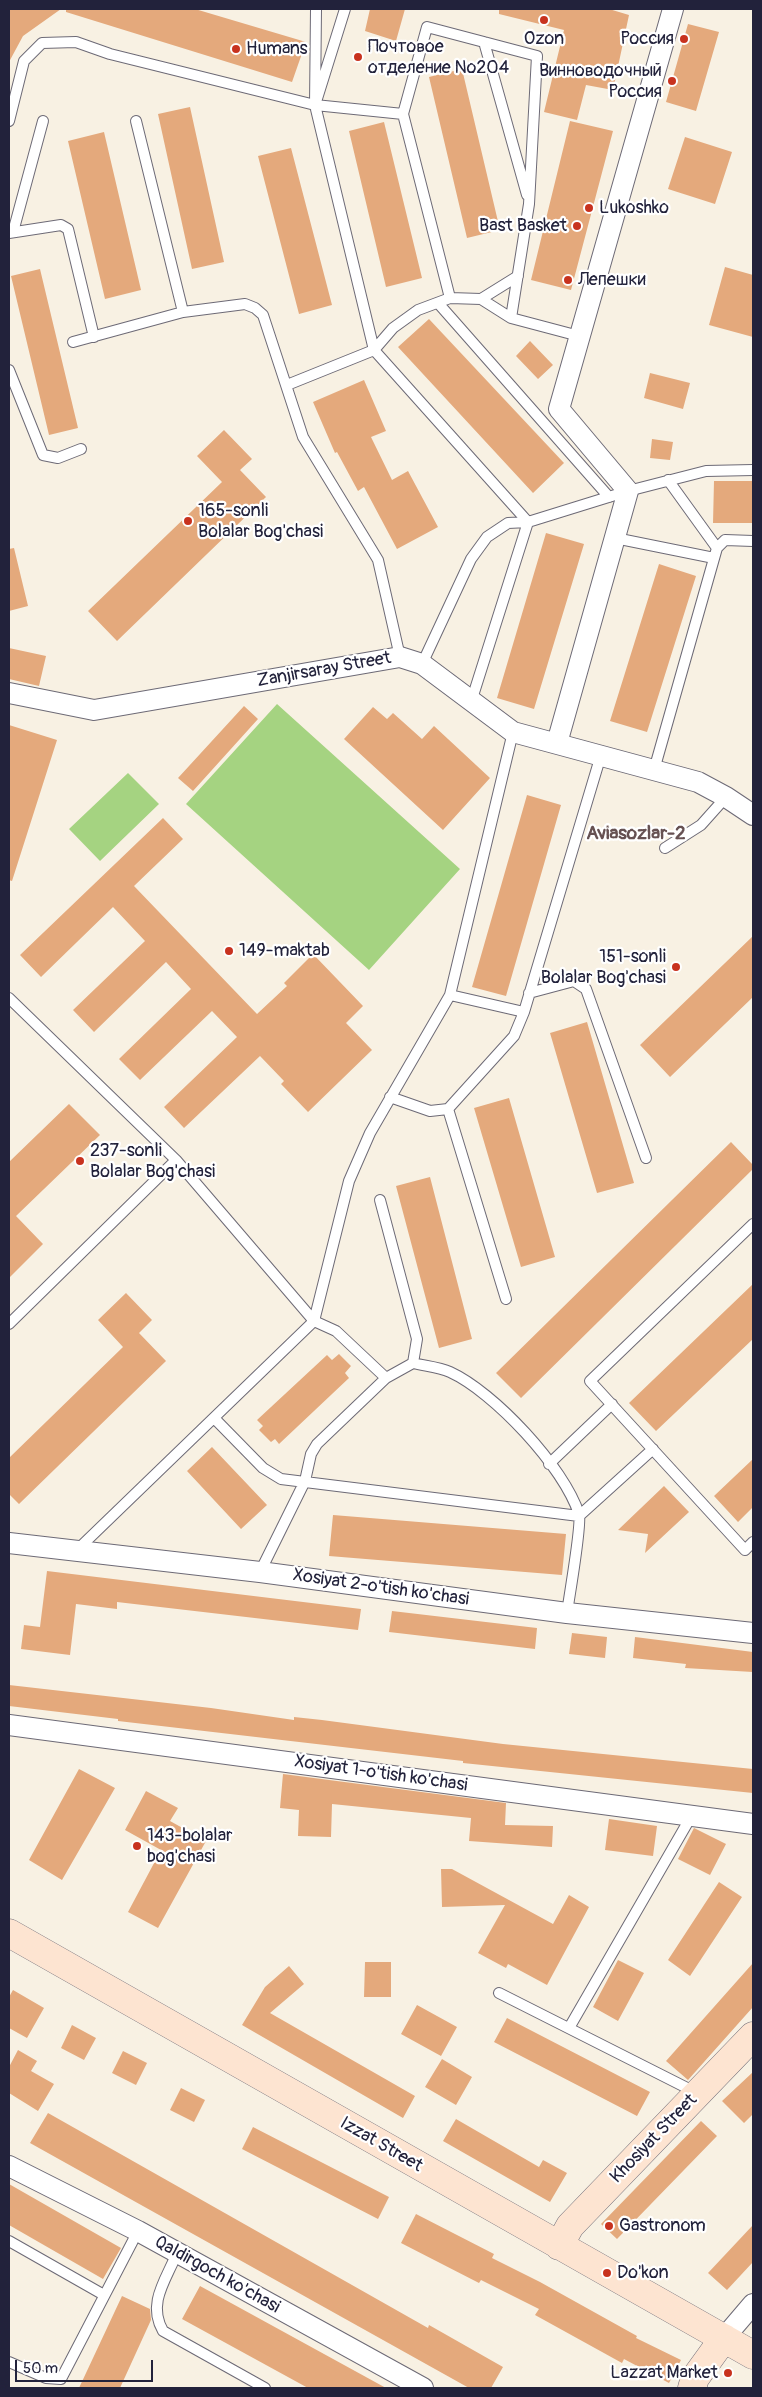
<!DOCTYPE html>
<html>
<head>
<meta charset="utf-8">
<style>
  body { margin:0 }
  #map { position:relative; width:762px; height:2397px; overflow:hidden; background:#f8f1e3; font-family:Pangolin,sans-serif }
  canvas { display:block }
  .frame { position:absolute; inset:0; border:10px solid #22223b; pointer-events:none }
  .scale { position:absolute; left:15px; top:2360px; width:138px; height:22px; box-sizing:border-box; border:2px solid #22223b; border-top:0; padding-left:6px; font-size:15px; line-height:18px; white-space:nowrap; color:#22223b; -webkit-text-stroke:4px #fff; paint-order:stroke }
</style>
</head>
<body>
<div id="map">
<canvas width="762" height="2397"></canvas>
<div class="frame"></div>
<div class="scale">50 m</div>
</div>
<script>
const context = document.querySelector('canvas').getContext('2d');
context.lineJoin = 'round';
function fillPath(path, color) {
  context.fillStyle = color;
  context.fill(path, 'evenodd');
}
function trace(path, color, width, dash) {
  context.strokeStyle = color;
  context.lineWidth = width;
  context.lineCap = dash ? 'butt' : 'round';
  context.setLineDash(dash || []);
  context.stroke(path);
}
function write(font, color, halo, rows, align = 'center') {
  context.font = font + ' Pangolin,sans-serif';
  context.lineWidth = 4.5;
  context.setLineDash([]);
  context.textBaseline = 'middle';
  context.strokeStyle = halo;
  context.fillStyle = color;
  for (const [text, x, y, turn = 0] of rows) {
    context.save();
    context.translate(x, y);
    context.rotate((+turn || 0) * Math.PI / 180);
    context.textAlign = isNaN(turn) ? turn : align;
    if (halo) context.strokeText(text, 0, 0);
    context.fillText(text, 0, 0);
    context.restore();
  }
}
const green = new Path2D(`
  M277,704L460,869L369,970L186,804Z
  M128,773L159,804L100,861L69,829Z`);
const building = new Path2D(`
  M9,9H61L23,36L9,62Z
  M66,9H195L306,42L292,82L66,12Z
  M370,9H405L396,41L365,31Z
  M499,9H609L629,15L613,90L586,85L577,120L544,112L564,30L499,14Z
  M688,24L719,32L696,111L666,102Z
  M462,69L500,230L467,238L429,77Z
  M190,107L224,262L192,269L158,114Z
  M570,121L613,131L571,290L531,280Z
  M384,122L422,278L386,287L349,131Z
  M104,132L141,290L105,299L68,141Z
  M685,137L732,152L715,204L668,189Z
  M291,148L332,305L299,314L258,156Z
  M725,267L753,275V337L709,325Z
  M40,269L78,428L49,435L11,276Z
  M429,319L564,463L533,493L398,347Z
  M530,341L553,365L538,379L516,356Z
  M650,373L690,383L683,409L644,398Z
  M364,380L386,431L371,437L392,480L408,471L438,527L397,549L364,487L358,491L337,452L335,453L313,402Z
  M224,430L252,459L240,470L266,497L117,641L88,611L222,482L197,456Z
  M652,439L673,442L670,460L650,458Z
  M714,481H753V523H713Z
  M546,533L584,544L534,709L497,698Z
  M14,548L28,606L9,611V549Z
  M659,564L696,576L647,732L610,721Z
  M9,648L46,656L39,686L9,679Z
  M244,706L258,719L193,791L178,778Z
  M373,707L387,719L393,713L422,739L434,726L490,778L443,830L344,739Z
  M9,725L57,740L12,881L9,880Z
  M527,795L561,805L506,996L472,987Z
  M163,818L183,839L134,886L257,1014L287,986L284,983L313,954L363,1006L346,1023L372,1050L308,1112L281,1084L284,1081L260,1056L184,1128L164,1107L237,1037L212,1011L140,1080L119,1059L191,989L166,962L94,1032L73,1010L145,941L113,907L41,977L20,955Z
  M753,936V997L670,1077L640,1045Z
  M587,1022L634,1183L597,1193L550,1033Z
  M509,1098L555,1257L521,1267L474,1108Z
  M69,1104L100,1135L16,1216L43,1244L9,1278V1162Z
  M731,1142L753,1165V1169L521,1398L496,1373Z
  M430,1177L472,1339L439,1348L396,1186Z
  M753,1284V1339L656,1431L629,1403Z
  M126,1293L152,1320L139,1333L166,1361L19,1504L9,1494V1458L123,1347L98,1320Z
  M339,1354L351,1366L345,1373L349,1378L279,1444L275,1439L271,1442L259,1430L263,1426L257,1420L327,1355L332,1360Z
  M212,1447L267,1505L241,1529L187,1471Z
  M753,1459V1507L738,1522L714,1496Z
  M664,1486L689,1512L645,1553L648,1534L618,1530Z
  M333,1515L566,1534L562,1575L329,1556Z
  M47,1571L361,1609L358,1630L117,1602V1609L76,1604L70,1655L21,1649L24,1625L40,1627Z
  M392,1611L537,1628L535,1649L389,1632Z
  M572,1633L607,1637L605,1658L569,1654Z
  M635,1637L753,1652V1672L685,1668L686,1664L633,1658Z
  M9,1685L211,1708L294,1720V1717L322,1720L503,1744L753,1769V1793L463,1763V1761L118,1721V1719L9,1706Z
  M79,1769L115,1788L62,1880L29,1860Z
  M283,1774L506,1803L505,1825L553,1826L552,1847L469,1841L471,1818L332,1804L331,1837L298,1836L299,1810L280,1808Z
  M146,1791L178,1808L170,1821L206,1841L158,1928L128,1912L161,1850L125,1830Z
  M609,1819L657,1826L653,1856L605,1850Z
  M694,1828L726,1844L710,1875L678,1859Z
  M441,1869H452L553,1924L569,1895L589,1907L547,1985L508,1964L506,1968L478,1953L505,1905L442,1907Z
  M719,1882L742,1897L690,1976L668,1960Z
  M618,1960L644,1973L618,2021L593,2007Z
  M365,1962H391V1997H364Z
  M753,1963V2007L688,2080L666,2061Z
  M289,1966L304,1984L270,2013L415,2096L403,2118L242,2025L265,1987Z
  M13,1990L44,2008L27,2038L9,2028V1997Z
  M417,2005L457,2027L441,2056L401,2034Z
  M507,2018L650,2092L637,2116L494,2042Z
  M72,2025L96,2038L84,2060L61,2048Z
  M18,2050L37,2061L31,2071L54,2084L38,2111L9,2093V2067Z
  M123,2051L147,2063L136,2085L112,2073Z
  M442,2059L472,2077L456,2105L425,2087Z
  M753,2072V2114L744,2123L722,2101Z
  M181,2088L205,2100L194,2122L170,2110Z
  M48,2113L428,2328L429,2325L503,2367L491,2388H469L30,2143Z
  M456,2119L539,2167L543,2160L567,2173L550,2202L443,2141Z
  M701,2121L717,2136L617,2239L601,2224Z
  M253,2127L389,2197L378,2219L242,2149Z
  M9,2184L121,2248L103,2279L9,2225Z
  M416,2214L494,2254L492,2258L540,2282L637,2336L636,2338L681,2360L669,2383L624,2359L622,2363L535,2315L539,2309L481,2280L479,2283L401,2243Z
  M753,2225V2262L727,2290L708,2273Z
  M200,2286L386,2388H308L182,2319Z
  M122,2296L150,2309L151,2320L120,2388H79Z`);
const lane = new Path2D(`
  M316,9L315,105L374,350
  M345,9L315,105L403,114L427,27L537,56L529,204L511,318L579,336
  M484,42L527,195
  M403,114L450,298
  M9,121L24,61L42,43L76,42L110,54L315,105
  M136,121L183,312
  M13,232L43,121
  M9,233L61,225L68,229L94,337
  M481,299L518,276
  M438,303L609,497
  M73,342L183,312L245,304L255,308L263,315L303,437L378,560L400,657
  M374,350L393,328L418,310L450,298L481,299L511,318
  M9,370L43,455L58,458L81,449
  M287,385L374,350L528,522
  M668,480L717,548
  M615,538L714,558
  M422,664L471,559L487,537L508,523L528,522L628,491L706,471L753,470
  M471,702L528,522
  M654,770L717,548L725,540L753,541
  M665,848L701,825L726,797
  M529,993L574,981L586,989L646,1158
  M450,995L524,1012L601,755
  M9,998L176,1160L314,1321L77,1550
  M390,1097L430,1111L448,1109L514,1036L524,1012
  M448,1109L506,1299
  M380,1200L417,1339L413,1363L386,1378
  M753,1224L590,1381L745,1550L753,1542
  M9,1324L176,1160
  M413,1363C425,1366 439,1367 450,1372C494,1392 564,1467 579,1514C582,1525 569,1597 567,1613
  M214,1418L263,1468L281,1479L579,1516L653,1449
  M549,1464L612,1404
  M260,1572L305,1481L311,1454L317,1444L386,1378L336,1331L314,1321L349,1181L370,1133L450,995L513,732
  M499,1993L697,2093
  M569,2028L692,1815
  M9,2241L104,2295
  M177,2253C166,2280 147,2303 163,2331L265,2388
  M9,2362L46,2378L61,2379L138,2231`);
const street = new Path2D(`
  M9,693L94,710L400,657L422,664L513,732L698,782L726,797L753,815
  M557,743L628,491L559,409L673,9
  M9,1543L260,1572L567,1613L753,1633
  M9,1725L753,1824
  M9,2166L138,2231L423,2388
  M724,2338L753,2304`);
const secondary = new Path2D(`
  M9,1933L753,2355
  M559,2246L570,2226L753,2036
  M692,2388L695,2378L724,2338`);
const markers = [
  [544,20,5,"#c8321e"],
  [684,39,5,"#c8321e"],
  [236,49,5,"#c8321e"],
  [358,57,5,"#c8321e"],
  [672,81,5,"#c8321e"],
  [589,208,5,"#c8321e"],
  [577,226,5,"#c8321e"],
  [568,280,5,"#c8321e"],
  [188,521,5,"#c8321e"],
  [229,951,5,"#c8321e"],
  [676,967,5,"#c8321e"],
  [80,1161,5,"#c8321e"],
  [137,1846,5,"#c8321e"],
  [609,2226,5,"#c8321e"],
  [607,2273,5,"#c8321e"],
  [728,2373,5,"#c8321e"]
];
const poiNames = [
  ["Ozon",544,39,"center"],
  ["Россия",674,39,"right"],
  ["Почтовое",368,47],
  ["отделение №204",368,68],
  ["Humans",246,49],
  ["Винноводочный",662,71,"right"],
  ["Россия",662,92,"right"],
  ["Lukoshko",599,208],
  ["Bast Basket",567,226,"right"],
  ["Лепешки",578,280],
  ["165-sonli",198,511],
  ["Bolalar Bog'chasi",198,532],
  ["149-maktab",239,951],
  ["151-sonli",666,957,"right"],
  ["Bolalar Bog'chasi",666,978,"right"],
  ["237-sonli",90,1151],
  ["Bolalar Bog'chasi",90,1172],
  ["143-bolalar",147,1836],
  ["bog'chasi",147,1857],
  ["Gastronom",619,2226],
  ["Do'kon",617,2273],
  ["Lazzat Market",718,2373,"right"]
];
const streetNames = [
  ["Zanjirsaray Street",324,670,-10],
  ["Xosiyat 2-o'tish ko'chasi",381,1588,8],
  ["Xosiyat 1-o'tish ko'chasi",381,1774,8],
  ["Khosiyat Street",654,2139,-46],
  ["Izzat Street",381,2145,30],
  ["Qaldirgoch ko'chasi",217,2275,29]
];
const neighbourhoodNames = [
  ["Aviasozlar-2",636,834]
];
fillPath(green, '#a5d381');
fillPath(building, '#e4a97c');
trace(lane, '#6d6a76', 12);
trace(street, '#6d6a76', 22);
trace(secondary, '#6d6a76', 29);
trace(lane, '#fff', 10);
trace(street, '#fff', 20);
trace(secondary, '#fde4d1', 28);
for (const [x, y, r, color] of markers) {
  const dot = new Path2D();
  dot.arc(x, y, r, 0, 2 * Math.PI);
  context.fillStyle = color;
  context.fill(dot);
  trace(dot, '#fff', 2);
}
write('18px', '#22223b', '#fff', poiNames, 'left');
write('18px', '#22223b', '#fff', streetNames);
write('bold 19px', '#665152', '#fff', neighbourhoodNames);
</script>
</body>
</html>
